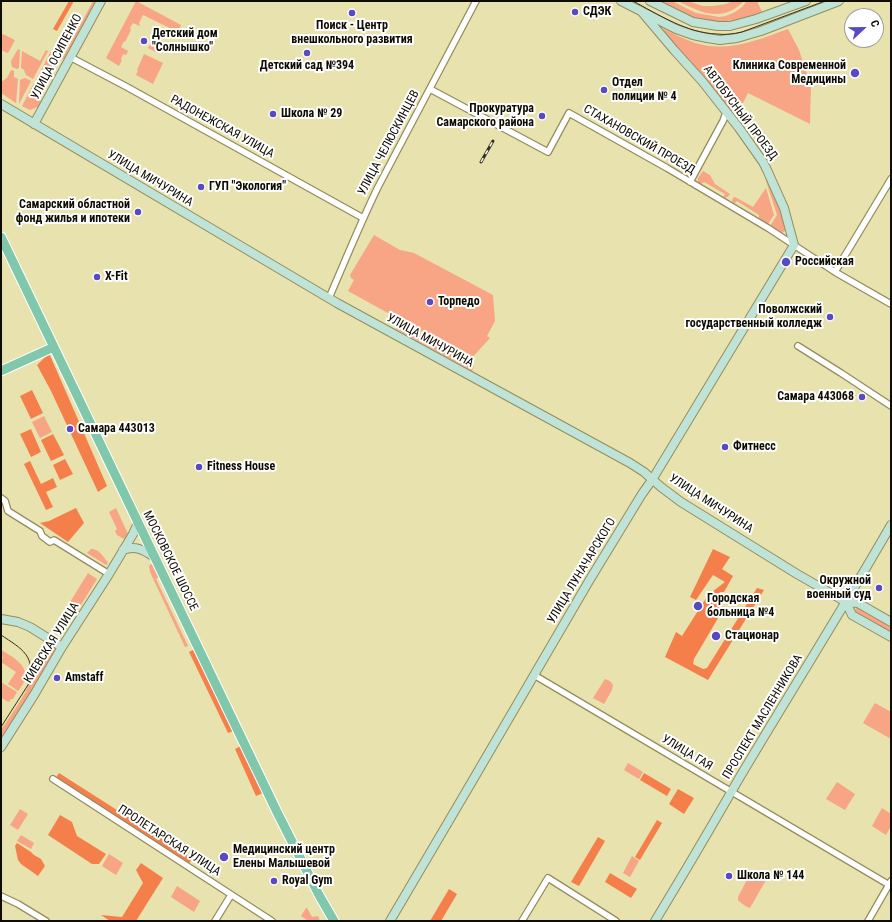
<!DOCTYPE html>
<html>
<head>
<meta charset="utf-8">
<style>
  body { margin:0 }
  #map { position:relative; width:892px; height:922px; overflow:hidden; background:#e7e2ae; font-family:"Roboto Condensed",sans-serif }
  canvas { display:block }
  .frame { position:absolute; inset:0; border:2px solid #0e0c00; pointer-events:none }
  .north { position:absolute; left:844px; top:8px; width:40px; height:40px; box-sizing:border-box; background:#fff; border:1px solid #9f9e99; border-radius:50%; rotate:68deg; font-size:11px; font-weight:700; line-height:16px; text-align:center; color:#0e0c00 }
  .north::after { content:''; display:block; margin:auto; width:14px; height:18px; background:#584ac2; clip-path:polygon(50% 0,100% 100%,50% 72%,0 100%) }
</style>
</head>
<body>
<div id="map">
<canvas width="892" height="922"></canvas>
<div class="frame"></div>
<div class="north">С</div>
</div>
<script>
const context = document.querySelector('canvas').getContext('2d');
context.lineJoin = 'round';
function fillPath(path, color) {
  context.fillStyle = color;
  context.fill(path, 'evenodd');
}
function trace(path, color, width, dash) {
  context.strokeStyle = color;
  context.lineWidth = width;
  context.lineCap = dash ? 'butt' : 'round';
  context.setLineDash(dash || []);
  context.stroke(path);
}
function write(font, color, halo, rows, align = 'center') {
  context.font = font + ' "Roboto Condensed",sans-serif';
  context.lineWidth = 4;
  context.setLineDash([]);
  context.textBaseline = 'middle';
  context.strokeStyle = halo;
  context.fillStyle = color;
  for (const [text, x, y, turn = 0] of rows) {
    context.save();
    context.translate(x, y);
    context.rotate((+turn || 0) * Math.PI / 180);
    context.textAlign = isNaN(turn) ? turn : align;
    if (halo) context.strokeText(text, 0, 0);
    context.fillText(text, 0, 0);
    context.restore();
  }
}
const green = new Path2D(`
  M93,1H99L66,61L62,59Z
  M136,1L181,25L178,32L143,15L139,23L140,26L133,23L130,28L131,30L125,42L124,41L121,47L128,51L126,55L123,54L121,59L122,60L119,66L106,58Z
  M659,1H672L696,13L719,17L726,16L735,12L742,7L747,1H757L762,12L748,18L737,20L714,22L691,17Z
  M678,1H687L703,6H714L726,4L733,1H744C723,23 701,13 678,1Z
  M664,29C674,34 684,39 695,43C727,53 758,40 788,29L799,50L811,86L810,124L748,93L743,103L739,102L731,113L704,76L678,50L662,30Z
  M3,34L15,40L8,53L1,50V37Z
  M156,40L160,41L162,46L158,53L148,48L152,41Z
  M18,49L20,50L19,68L17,69L12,67L11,61Z
  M46,50L48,51L33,79L26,75L24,70L21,68L22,51L40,61Z
  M51,51L58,55L43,83L36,80Z
  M144,54L163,63L153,84L136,75L138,71L137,70Z
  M11,70L14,71V77L18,79L16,103L1,93V82L7,78Z
  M25,78L31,81L19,104L20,80Z
  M34,83L41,87L38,93L41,103L40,106L30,110L22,106Z
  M703,171L710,175L715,184L730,194C728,197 727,198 723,197L725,194L704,182L701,184L699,183L698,181V178Z
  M768,177L771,178L787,229L785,231L782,233L770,226L777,215L765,178Z
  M766,188L774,215L768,224L759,218V215L737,201L734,204L732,201L733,198L735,197L753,207Z
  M374,235L400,250L414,253L493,295L495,321L487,336L490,338L471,359L348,291L354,280L351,278L350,275Z
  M393,321L474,366L472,371L396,329L397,326L392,323Z
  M44,416L52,432L40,438L32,422Z
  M116,508L128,534L124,539L117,535L115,531L117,529L109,512Z
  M91,549C99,549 103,556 108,563L106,565L87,553Z
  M151,564L154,565L159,577L156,579L188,646L185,647L150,572L149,566Z
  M88,573L97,579L76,613L67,607Z
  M857,606L891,625V634L854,612Z
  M66,609L75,615L67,627L58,621Z
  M50,643L56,648V652L4,736L1,738V730C9,718 34,684 32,671Z
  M1,650C11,656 28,664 25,679C24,683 21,687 18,691L8,684L16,672L1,662L3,657L1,655Z
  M605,679L610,681L613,685L612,690L604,704L593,698Z
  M1,682L17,692L13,699H11L9,702L1,698Z
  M875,703L891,712V739L863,723Z
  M628,763L643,772L639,779L624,770Z
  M837,782L855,794L845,810L826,799Z
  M882,808L891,814V826L886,835L872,826Z
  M20,809L28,814L18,830L10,825Z
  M21,835L34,843L31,849L17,841Z
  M109,854L123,863L116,875L102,866Z
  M632,856L639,861L630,877L623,873Z
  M751,872H755L765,878L766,880L750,908C746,907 741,903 738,900V897Z
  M177,886L200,901L194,912L171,897Z
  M306,908H307L312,917L318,916L320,921H308L301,916Z`);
const forest = new Path2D(`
  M69,1H74L57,31L53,29Z
  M49,353L107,486L98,492L51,391L37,365Z
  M32,390L43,413L31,419L20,396Z
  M31,429L41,452L31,457L20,434Z
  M53,434L64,455L51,461L41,440Z
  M65,459L73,474L60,480L53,465Z
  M30,461L41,484L53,478L57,487L46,492L53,507L46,510L24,464Z
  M76,508L84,523L68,542L40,523L49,521Z
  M713,549L730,557L722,569L733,576L724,592H720L714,601L724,608L694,659L693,664L703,669L707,668L757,588L764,590L708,680L665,657L676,632L682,636L708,595L725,582L713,575L696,600L690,597Z
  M195,649L234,731L228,733L189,652Z
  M241,746L263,793L256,796L235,749Z
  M59,773L192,858L189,864L55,779Z
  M644,773L671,789L667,796L640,780Z
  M678,789L694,798L684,814L669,804Z
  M60,815L72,822L77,836L106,854L99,864H92L48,835Z
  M657,820L662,823L640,860L635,857Z
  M598,837L605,841L579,886L571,882Z
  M17,843L31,852L34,855L41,859L45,866L38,876L21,864L18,860L15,846Z
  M141,863L163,878L136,921H110L101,915L122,917L143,883L136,870Z
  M610,873L637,889L631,898L605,882Z
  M449,889L457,894L441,921H430Z`);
const street = new Path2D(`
  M70,57L127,87L363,218
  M430,89L548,152L569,113L667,168L768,228L835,272L891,304
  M690,182L723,121L726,113
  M835,272L891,179
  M329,298C345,261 360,224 378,187L476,1
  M798,346L841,373L891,406
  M1,498L5,501L8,511L40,531L42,536L50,542L54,540L109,574
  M534,675L891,886
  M53,779L272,921
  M1,896L18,904L46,921
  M215,921L231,895
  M522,921L548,878L616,921
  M868,921L891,881`);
const secondary = new Path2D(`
  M621,1L676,29L693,35L707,38L720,40L737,38L761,31L839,1
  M650,1L693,22L718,26H730L756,19L806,1
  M1,104L337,303L630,463L644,472L661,487L681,502L797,574L846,602L858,603L891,622
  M34,124L101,1
  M123,550C135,545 144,550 154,557
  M846,602L852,615L891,637
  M1,619L18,622L30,627L62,647
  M1,747L34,695L62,647L109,574L133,534L138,523
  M390,921L477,773L589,581L642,494L652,480L794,245L784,208L767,170L763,162L739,128L702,81L674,50L641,11
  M655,921C683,875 710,829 737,782C788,696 841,612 891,525`);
const primary = new Path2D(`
  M1,237L277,812L319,895L334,921
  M1,371L54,347`);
const tram = new Path2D(`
  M633,1C659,15 687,33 717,34C725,35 733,34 742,32L825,1
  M1,635C22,649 37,656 28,685L1,727`);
const rail = new Path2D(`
  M481,162L493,141`);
const markers = [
  [575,12,4,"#584ac2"],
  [352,13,4,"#584ac2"],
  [144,41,4,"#584ac2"],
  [307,53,4,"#584ac2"],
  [855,73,5,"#584ac2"],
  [604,90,4,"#584ac2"],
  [273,114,4,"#584ac2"],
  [542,116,4,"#584ac2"],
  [201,187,4,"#584ac2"],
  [138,212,4,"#584ac2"],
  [786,262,5,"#584ac2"],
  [97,277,4,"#584ac2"],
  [430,302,4,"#584ac2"],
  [830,317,4,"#584ac2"],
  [862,397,4,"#584ac2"],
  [70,429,4,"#584ac2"],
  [725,447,4,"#584ac2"],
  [199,467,4,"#584ac2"],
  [879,588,4,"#584ac2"],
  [698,606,5,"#584ac2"],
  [716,636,5,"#584ac2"],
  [57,678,4,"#584ac2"],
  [224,857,5,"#584ac2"],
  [729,876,4,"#584ac2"],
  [274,881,4,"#584ac2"]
];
const poiNames = [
  ["СДЭК",583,12],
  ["Поиск - Центр",352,26,"center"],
  ["внешкольного развития",352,40,"center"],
  ["Детский дом",152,34],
  ["\"Солнышко\"",152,48],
  ["Детский сад №394",307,66,"center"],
  ["Клиника Современной",846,66,"right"],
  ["Медицины",846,80,"right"],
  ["Отдел",612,83],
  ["полиции № 4",612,97],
  ["Прокуратура",534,109,"right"],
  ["Самарского района",534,123,"right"],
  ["Школа № 29",281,114],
  ["ГУП \"Экология\"",209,187],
  ["Самарский областной",130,205,"right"],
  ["фонд жилья и ипотеки",130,219,"right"],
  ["Российская",795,262],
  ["X-Fit",105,277],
  ["Торпедо",438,302],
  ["Поволжский",822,310,"right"],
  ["государственный колледж",822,324,"right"],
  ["Самара 443068",854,397,"right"],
  ["Самара 443013",78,429],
  ["Фитнесс",733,447],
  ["Fitness House",207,467],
  ["Окружной",871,581,"right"],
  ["военный суд",871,595,"right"],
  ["Городская",707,599],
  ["больница №4",707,613],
  ["Стационар",725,636],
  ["Amstaff",65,678],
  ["Медицинский центр",233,850],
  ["Елены Малышевой",233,864],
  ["Школа № 144",737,876],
  ["Royal Gym",282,881]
];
const streetNames = [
  ["УЛИЦА ОСИПЕНКО",57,57,-62],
  ["АВТОБУСНЫЙ ПРОЕЗД",740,113,53],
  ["РАДОНЕЖСКАЯ УЛИЦА",222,127,29],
  ["СТАХАНОВСКИЙ ПРОЕЗД",639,140,30],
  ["УЛИЦА ЧЕЛЮСКИНЦЕВ",389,143,-62],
  ["УЛИЦА МИЧУРИНА",150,179,31],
  ["УЛИЦА МИЧУРИНА",430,341,29],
  ["УЛИЦА МИЧУРИНА",711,504,33],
  ["МОСКОВСКОЕ ШОССЕ",170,561,64],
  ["УЛИЦА ЛУНАЧАРСКОГО",582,571,-59],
  ["КИЕВСКАЯ УЛИЦА",52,643,-58],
  ["ПРОСПЕКТ МАСЛЕННИКОВА",763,717,-59],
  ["УЛИЦА ГАЯ",687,753,31],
  ["ПРОЛЕТАРСКАЯ УЛИЦА",169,841,33]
];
fillPath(green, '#f7a584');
fillPath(forest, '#f57f4b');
trace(street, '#938d5d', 8);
trace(secondary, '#938d5d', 10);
trace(primary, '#fff', 11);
trace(street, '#fff', 5.5);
trace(secondary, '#bfe3d6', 8);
trace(primary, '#80c7ac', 9);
trace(tram, '#34311e', 1);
trace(rail, '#34311e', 3);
trace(rail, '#fff', 1.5, [4.5]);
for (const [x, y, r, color] of markers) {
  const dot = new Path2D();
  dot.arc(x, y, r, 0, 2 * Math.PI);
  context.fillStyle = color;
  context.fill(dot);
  trace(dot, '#fff', 1.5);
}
write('bold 12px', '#0e0c00', '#fff', poiNames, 'left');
write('12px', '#0e0c00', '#fff', streetNames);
</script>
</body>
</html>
